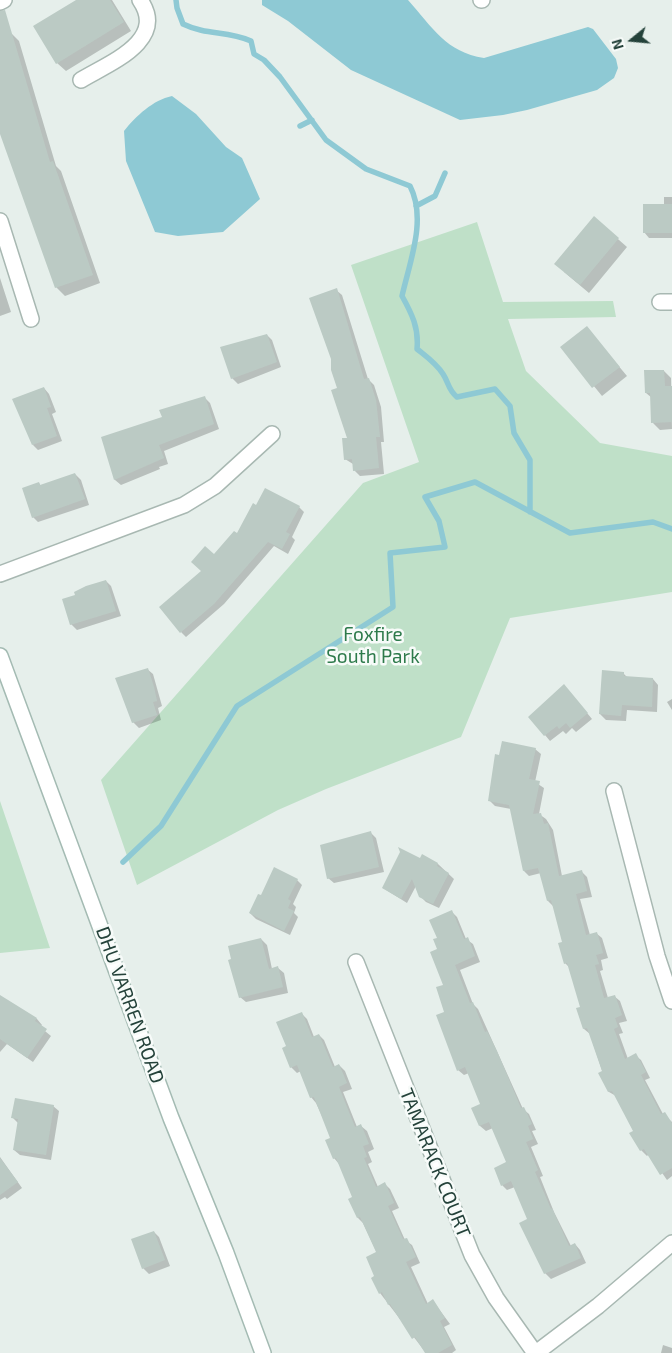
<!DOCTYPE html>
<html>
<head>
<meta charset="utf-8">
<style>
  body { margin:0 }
  #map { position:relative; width:672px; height:1353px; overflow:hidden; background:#e6efeb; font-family:"Exo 2",sans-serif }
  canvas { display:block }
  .north { position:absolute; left:607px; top:15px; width:50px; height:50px; -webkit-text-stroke:4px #f7fbf9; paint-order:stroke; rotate:253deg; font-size:14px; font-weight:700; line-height:20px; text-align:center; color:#24423a }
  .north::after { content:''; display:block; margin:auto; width:18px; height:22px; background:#24423a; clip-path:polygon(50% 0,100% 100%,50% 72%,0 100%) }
</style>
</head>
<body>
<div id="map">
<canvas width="672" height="1353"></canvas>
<div class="north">N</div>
</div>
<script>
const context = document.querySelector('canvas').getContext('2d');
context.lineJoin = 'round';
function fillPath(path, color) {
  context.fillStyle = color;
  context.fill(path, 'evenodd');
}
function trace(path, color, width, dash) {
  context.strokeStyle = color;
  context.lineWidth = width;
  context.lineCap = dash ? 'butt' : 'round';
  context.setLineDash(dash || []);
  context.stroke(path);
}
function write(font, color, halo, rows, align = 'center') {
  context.font = font + ' "Exo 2",sans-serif';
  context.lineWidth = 5;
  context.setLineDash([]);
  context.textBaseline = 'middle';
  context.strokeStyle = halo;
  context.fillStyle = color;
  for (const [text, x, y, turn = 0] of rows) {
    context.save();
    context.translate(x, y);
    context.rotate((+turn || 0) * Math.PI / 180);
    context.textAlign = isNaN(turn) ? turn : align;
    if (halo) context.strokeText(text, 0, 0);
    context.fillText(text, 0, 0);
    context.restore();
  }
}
const green = new Path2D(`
  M477,222L503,302L613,301L616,317L508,319L526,371L600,443L672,456V592L510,618L461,737L326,789L278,810L137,885L101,780L363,483L419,462L351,265Z
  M0,801L50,948L0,953Z`);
const water = new Path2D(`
  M262,0H408C433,28 446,52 484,58L588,27L593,29L616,59L618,68L614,78L597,90L527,110L503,115L460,120L351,70L288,21L262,5Z
  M172,96L196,114L226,147L242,158L260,199L223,232L178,236L155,232L126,161L124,131C136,116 153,100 172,96Z`);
const shadow = new Path2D(`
  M79,0H112L131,31L66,71L57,63Z
  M11,33L19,41L56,166L61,171L100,283L65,296L56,287L0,130V36Z
  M664,197H672V238H649L644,232L664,205Z
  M594,218L627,247L589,293L564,272Z
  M0,278L11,312L0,316Z
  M336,290L342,295L368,379L374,385L381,407L384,442H381L384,474L360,476L354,470L353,464L345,459L349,439L339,389Z
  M587,328L627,376L602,396L562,347Z
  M267,335L272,340L281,367L238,384L232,378Z
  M664,371L671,378L672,429L660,430L653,423L652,398L646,393Z
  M44,388L49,394L56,412L52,414L62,441L38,450L33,445Z
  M204,397L210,403L219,429L164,451L168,464L159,467L160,469L121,485L115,480L102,438L163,418Z
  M75,474L81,480L89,505L38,522L33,517L39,483L41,486Z
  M299,507L304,512L292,537L295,540L288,554L274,546L224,604L186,637L181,632L203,572L214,555L238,535Z
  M106,581L111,586L121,616L77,630L71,624L77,596Z
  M147,669L153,674L162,706L158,708L161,720L139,728L133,722Z
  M623,673L628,678L653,679L658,685L657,712L627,710L626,721L606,720L600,714Z
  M569,691L592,719L576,732L572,728L566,734L563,731L550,741L530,717Z
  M672,699V710L667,702Z
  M535,749L541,754L535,782L544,788L539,814L546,819L553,830L562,876L581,871L587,877L592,897L580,899L590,935L596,933L602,938L608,958L601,960L603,970L600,971L608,998L614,996L620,1001L627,1021L619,1023L623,1033L619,1034L628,1059L635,1055L641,1060L650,1078L645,1080L663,1114L672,1122V1176L667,1180L649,1154L647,1156L641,1150L631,1134L634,1132L616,1096L609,1092L590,1034L584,1029L582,1007L570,968L565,963L563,943L554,907L548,901L541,873L529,876L524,871L511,809L495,806L490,801Z
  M370,832L376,838L384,872L334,883L328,878Z
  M420,860L438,864L454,879L439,908L426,902L420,896L416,886L407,903L383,888Z
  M297,880L302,885L293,904L296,907L294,913L298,917L290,935L256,919L250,913L261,897Z
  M452,912L457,917L466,939L473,944L480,962L460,970L473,1004L478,1009L523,1109L529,1114L536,1130L532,1131L538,1144L531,1147L543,1176L540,1177L554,1212L571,1246L575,1244L580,1250L586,1263L551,1279L545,1273L528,1220L515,1187L507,1190L502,1185L508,1163L493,1128L486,1131L480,1126L473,1108L482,1105L469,1073L464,1075L458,1070L438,949V938Z
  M261,939L267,945L272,969L278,968L284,973L288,993L246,1002L240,997Z
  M4,999L37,1019L42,1025L40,1027L51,1036L33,1062L7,1044L0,1052V1005Z
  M301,1013L307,1019L314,1037L319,1035L324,1040L335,1067L339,1065L345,1071L352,1089L343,1092L357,1127L361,1126L367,1131L374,1149L368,1152L372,1162L368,1164L378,1187L385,1184L390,1189L399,1208L392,1211L405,1240L412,1245L420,1263L411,1267L428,1304L433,1301L450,1324L444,1327L456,1350L452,1353H426L380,1293L376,1276L377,1253L363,1223L358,1218L354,1197L339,1164L334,1158L332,1138L316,1103L311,1097L301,1071L297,1073L291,1067L288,1047Z
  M53,1106L59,1111L51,1160L20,1155L14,1150L18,1123L13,1118Z
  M0,1157L22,1188L7,1199L5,1197L0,1200Z
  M154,1232L159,1237L170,1266L149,1274L143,1268Z
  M663,1345L672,1348V1353H661Z`);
const stream = new Path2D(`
  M176,0L177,8L183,24C208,36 226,30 251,41L254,54L264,60L280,77L326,140L366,169L410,186C427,219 410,261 402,296C412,314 419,328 417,349C427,357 436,363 443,374C449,383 448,390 457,397L495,389L510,406L514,433L530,460V512
  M300,126L312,120
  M416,206L435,196L445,173
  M123,862L161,826L237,706L393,607L390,553L445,547L439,521L425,497L475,482L570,533L653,522L672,529`);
const building = new Path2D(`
  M76,0H110L124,22L56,64L33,26Z
  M5,10L50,162L53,161L93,275L55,288L0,134V11Z
  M643,204H672V233H643Z
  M594,216L619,238L580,285L554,264Z
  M337,288L364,379L369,378L376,400L380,437H376L379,468L353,471L352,459L344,460L342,438H347L331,390L337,388L331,370V359L309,298Z
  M587,326L620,367L592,388L560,347Z
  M267,334L277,362L231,379L220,347Z
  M644,370H664L665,386H672V422L651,423L650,393H645Z
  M44,387L51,407L47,408L57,436L32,445L12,399Z
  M205,396L214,424L159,445L164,458L114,480L101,437L162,417L159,410Z
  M75,473L85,499L32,518L22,488L39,482L40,485Z
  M265,488L300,506L286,532L290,534L282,549L268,542L214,604L180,633L159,607L201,571L191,562L205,546L214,554L234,531L237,533L253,503L256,505Z
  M106,580L116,611L70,625L62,599L75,595L74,592L86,586Z
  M148,668L154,687L157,701L153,702L157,715L132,723L115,678Z
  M602,670L624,672V676L653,678L652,707L622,705L621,716L599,714Z
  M564,684L588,713L570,728L566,723L559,729L557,726L544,736L528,717Z
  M502,741L536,748L529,779L540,781L533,814L541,813L544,824L548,823L559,876L582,870L587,891L576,894L586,935L597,932L603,953L596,955L599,964L595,965L604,998L615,995L622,1015L615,1018L618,1027L614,1029L625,1059L636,1053L646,1072L641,1075L661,1114L665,1112L672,1123V1168L660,1175L644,1149L640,1151L629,1133L633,1131L612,1091L608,1092L598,1073L602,1071L587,1028L583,1029L576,1008L580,1007L567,963L564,964L558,943L562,942L551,900L547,901L538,868L523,871L509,805L488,801L495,754L499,755Z
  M371,831L379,867L327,879L320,845Z
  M398,847L420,858L422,854L438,863L437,866L449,873L433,904L419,897L412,879L401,899L382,888L400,852Z
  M274,867L298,879L288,899L291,901L288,908L294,911L284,931L249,913L258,894L261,895Z
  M452,910L464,939L468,937L475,956L455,965L470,1003L473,1002L485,1032L487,1031L497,1051L521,1108L524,1107L532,1124L528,1126L533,1139L526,1142L538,1170L535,1172L551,1209L552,1208L569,1246L575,1243L581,1258L544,1274L519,1223L527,1219L511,1181L501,1186L494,1168L506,1162L489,1122L479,1126L471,1108L480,1104L465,1067L457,1071L436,1015L444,1012L436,987L443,985L430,952L437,949L433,939L437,938L429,920Z
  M261,938L269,969L278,966L283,987L239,998L228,960L231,959L228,946Z
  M0,995L37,1018L35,1021L47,1029L27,1058L0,1039Z
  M302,1012L312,1037L319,1034L333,1067L339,1064L347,1083L339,1087L355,1127L361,1124L369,1144L363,1146L367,1157L364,1158L376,1187L385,1182L394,1203L388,1206L403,1239L407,1238L416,1257L406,1262L426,1304L433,1299L445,1318L440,1321L452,1345L438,1353H425L415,1337L412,1339L390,1304L388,1305L382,1292L379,1294L371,1278L374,1276L366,1257L376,1252L360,1217L357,1218L348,1199L352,1197L336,1158L333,1159L325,1140L330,1138L314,1097L310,1098L297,1065L290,1068L282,1048L286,1046L276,1022Z
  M15,1098L54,1105L46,1155L13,1150L18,1119L11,1118Z
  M0,1158L18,1182L0,1195Z
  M154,1231L165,1260L142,1269L131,1239Z`);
const street = new Path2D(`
  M481,0H482
  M0,2L4,0
  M81,80C109,63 168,41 140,0
  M0,221L31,319
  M660,302H672
  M0,574L184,505L215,486L272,434
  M614,791L657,956L672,1001
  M356,962L472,1255L496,1298L535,1353
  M536,1353L598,1306L672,1243`);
const secondary = new Path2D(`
  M0,656L171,1118L226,1253L263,1353`);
const parkNames = [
  ["Foxfire",373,635],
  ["South Park",373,657]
];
const streetNames = [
  ["DHU VARREN ROAD",130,1005,70],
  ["TAMARACK COURT",435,1163,68]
];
fillPath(green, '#bfe0c8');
fillPath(water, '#8ec9d4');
fillPath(shadow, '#0003');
trace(stream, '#8ec9d4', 5.5);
fillPath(building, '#bbcac4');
trace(street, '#a8b8b2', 18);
trace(secondary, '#a4bbb3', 18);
trace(street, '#fff', 15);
trace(secondary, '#fff', 15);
write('19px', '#2d7a4b', '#f7fbf9', parkNames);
write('19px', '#24423a', '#f7fbf9', streetNames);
</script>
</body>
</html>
